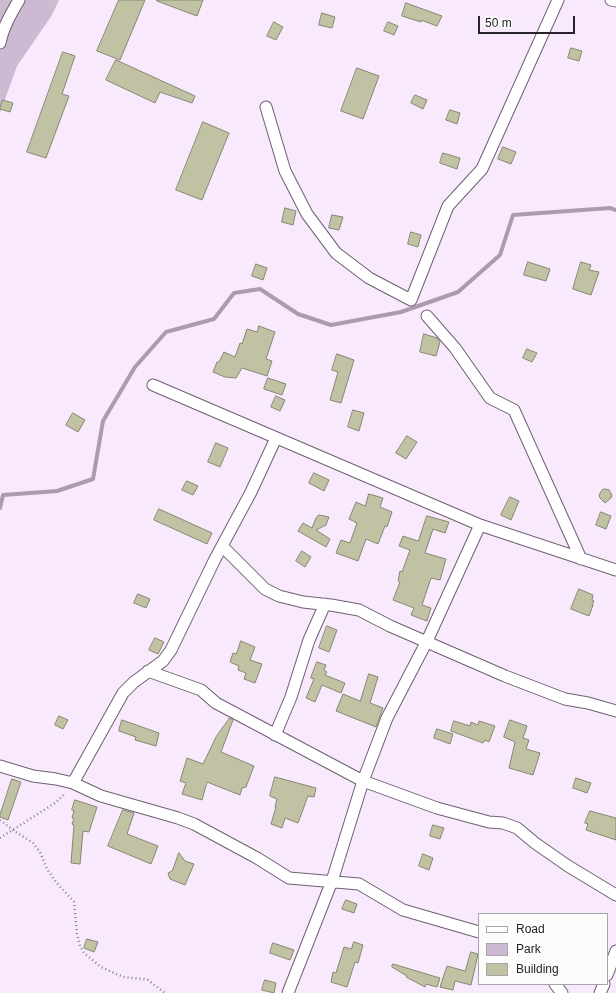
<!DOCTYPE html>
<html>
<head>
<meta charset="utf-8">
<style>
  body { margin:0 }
  #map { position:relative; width:616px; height:993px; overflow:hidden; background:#f9e9fd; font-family:Helvetica,sans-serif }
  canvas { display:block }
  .legend { position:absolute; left:478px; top:913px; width:130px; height:72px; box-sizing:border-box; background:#fcfcfc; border:1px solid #a7a5a8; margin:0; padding:5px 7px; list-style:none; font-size:12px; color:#28222a }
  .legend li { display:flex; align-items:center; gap:8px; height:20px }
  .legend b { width:20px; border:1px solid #a7a5a8 }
  .scale { position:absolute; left:478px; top:16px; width:97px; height:18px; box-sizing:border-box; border:2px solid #28222a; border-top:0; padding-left:5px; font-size:12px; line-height:14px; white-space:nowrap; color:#28222a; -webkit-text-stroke:3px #fcfcfc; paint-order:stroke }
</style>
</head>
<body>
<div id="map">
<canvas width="616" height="993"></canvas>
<ul class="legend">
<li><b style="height:5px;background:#fff"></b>Road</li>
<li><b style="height:11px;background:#cdbad2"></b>Park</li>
<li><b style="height:11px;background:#c0c2a3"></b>Building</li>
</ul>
<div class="scale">50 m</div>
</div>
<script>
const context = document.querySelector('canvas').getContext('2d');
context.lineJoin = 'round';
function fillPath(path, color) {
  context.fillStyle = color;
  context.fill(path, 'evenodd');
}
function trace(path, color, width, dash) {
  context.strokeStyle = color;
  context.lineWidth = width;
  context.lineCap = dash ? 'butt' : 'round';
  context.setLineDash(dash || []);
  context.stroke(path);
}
const green = new Path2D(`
  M0,0H59L52,15L17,66L0,113Z`);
const stream = new Path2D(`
  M0,508L3,495L57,491L93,479L103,421L135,367L166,332L214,319L234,293L260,289L298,314L331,325L401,312L458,292L500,255L513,215L610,208L616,210`);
const building = new Path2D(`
  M119,0H145L120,60L97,51Z
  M157,0H203L197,16L157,1Z
  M406,3L442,16L437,26L421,20V22L402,16Z
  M322,13L335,17L332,28L319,25Z
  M274,22L283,27L276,40L267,36Z
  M388,22L398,26L394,35L384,31Z
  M571,48L582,51L579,61L568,58Z
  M63,52L75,56L62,94L69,96L46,158L27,152Z
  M116,60L195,96L192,103L160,92L155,103L106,80Z
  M357,68L379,76L363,119L341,111Z
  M415,95L427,100L423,109L411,103Z
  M3,100L13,103L10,112L0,109Z
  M450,110L460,113L457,124L446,120Z
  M203,122L229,133L202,200L176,190Z
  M503,147L516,152L511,164L498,159Z
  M443,153L460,158L457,169L440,163Z
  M285,208L296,211L293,225L282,222Z
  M332,215L343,217L339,230L329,228Z
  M411,232L421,235L418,247L408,244Z
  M528,262L550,269L546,281L524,275Z
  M581,262L591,265L589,270L599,272L591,295L573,289Z
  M256,264L267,268L263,280L252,276Z
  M259,326L275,332L266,359L272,361L267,376L242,368L236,378L225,377L213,372L217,362H219L224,352L235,357L240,343L242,344L247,329L257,332Z
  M424,334L437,338L440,342L436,356L420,352Z
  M527,349L537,353L532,362L523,358Z
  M337,354L354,360L341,403L330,400L338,372L332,370Z
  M268,378L286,384L282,395L264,389Z
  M276,396L285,400L280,411L271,407Z
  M353,410L364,413L359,431L348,427Z
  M73,413L85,420L78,432L66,425Z
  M407,436L417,442L406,459L396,453Z
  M216,443L228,448L220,467L208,462Z
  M314,473L329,480L324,491L309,483Z
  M187,481L198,486L193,495L182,490Z
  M605,489L609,490L612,495L611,498L605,503L600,498L599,495L602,490Z
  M369,494L383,498L380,507L392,512L387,527L385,526L378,544L366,539L358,561L336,553L341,540L350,543L357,523L349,519L356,502L365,506Z
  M510,497L519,501L511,520L501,515Z
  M159,509L212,533L207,544L154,520Z
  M601,512L611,516L606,529L596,525Z
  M319,515L329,517L326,525L316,530L330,539L326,547L298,531L303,523L312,528L316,518Z
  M427,516L449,522L445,533L433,529L425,553L446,559L440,580L431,578L422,605L431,608L427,621L411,615L414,608L393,600L400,582L398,581L400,571L402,572L410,550L399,546L403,536L418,541Z
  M302,551L311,557L305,567L296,561Z
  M579,589L593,595L592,600L594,601L592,605H593L589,616L571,609Z
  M138,594L150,599L146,608L134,603Z
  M327,626L337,630L329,652L319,648Z
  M155,638L164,642L158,654L149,650Z
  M241,641L255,647L250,660L262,664L255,683L244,679L246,673L238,670L239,666L230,662L233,653L236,654Z
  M317,662L326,665L324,670L327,672L325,675L345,683L341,693L322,685L315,702L306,698L314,679L311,678Z
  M369,674L378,677L370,703L383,708L376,727L336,711L343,694L360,701Z
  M59,716L68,720L63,729L55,725Z
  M230,718L233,720L221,752L254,766L246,787L242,788L240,795L207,782L202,800L182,794L186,783L180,781L187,758L203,764L216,737Z
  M122,720L159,733L156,746L135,740L136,737L119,731Z
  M510,720L527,726L523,738L529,740L526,749L540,753L533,775L509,768L515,742L504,737Z
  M454,721L470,726L471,722L478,725L479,721L495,726L489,742L485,740L483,743L451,731Z
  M437,729L453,734L450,744L434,738Z
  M275,777L316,788L314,797L308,796L298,823L285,818L282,828L271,824L276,807H275L277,799L270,796Z
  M576,778L591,783L587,793L573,788Z
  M12,779L21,782L8,820L0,817V815Z
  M75,800L97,807L89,832L83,831L80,864L71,863L74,825L72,824L74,819L72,818L74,811L72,810Z
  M123,810L134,813L127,834L158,846L151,864L108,846Z
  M590,811L616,818V840L586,830L588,824L585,823Z
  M433,825L444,828L440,839L430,836Z
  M179,853L185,861L194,864L185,885L170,879L168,873L172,871Z
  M423,854L433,858L429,870L419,866Z
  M346,900L357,904L354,913L342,909Z
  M87,939L98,942L94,952L84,948Z
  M354,942L363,945L358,963L355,962L347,987L331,982L333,972L336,973L344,947L351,949Z
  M273,943L294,950L290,960L270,953Z
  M471,952L478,954L471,985L455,981L453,990L440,987L447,966L465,971Z
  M393,964L440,978L437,987L426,984L425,987L406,977L407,976L392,967Z
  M265,980L276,983L274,993L262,990Z`);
const path = new Path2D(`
  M0,820L13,830L33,843L40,852L47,869L56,882L74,902L77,934L80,946L84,953L101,967L116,974L124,977L143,979L148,980L165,993
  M0,838L55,803L66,793`);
const minor = new Path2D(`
  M611,0L616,1
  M0,43C3,27 11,14 19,0
  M266,107L285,171L307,214L336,253L369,278L411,300L448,206L482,169L558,0
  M427,316L455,348L490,398L514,410L581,559
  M153,385L480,525L427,641L387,718L363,781L332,881L288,993
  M480,525L616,570
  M222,546L265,589L279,596L303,602L331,605L359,610L390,626L505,676L565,699L588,703L616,711
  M148,671L201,690L216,703L363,781L437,808L489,822L503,823L517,828L535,843L568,866L616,895
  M275,735L291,697L309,640L325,604
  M0,766L33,776L56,779L73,783L101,796L178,818L194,824L257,858L289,878L359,884L403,910L479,932
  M73,783L123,693L134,682L163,661L171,650L215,559L251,492L276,438
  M607,975L616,951
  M555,984L562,993
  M600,993L604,984`);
fillPath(green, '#cdbad2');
trace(stream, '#ad99b2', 4);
fillPath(building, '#c0c2a3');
trace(building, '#868771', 1);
trace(minor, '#6d5f71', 13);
trace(path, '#897f8c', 2.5, [1, 3]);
trace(minor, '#fff', 11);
</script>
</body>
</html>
